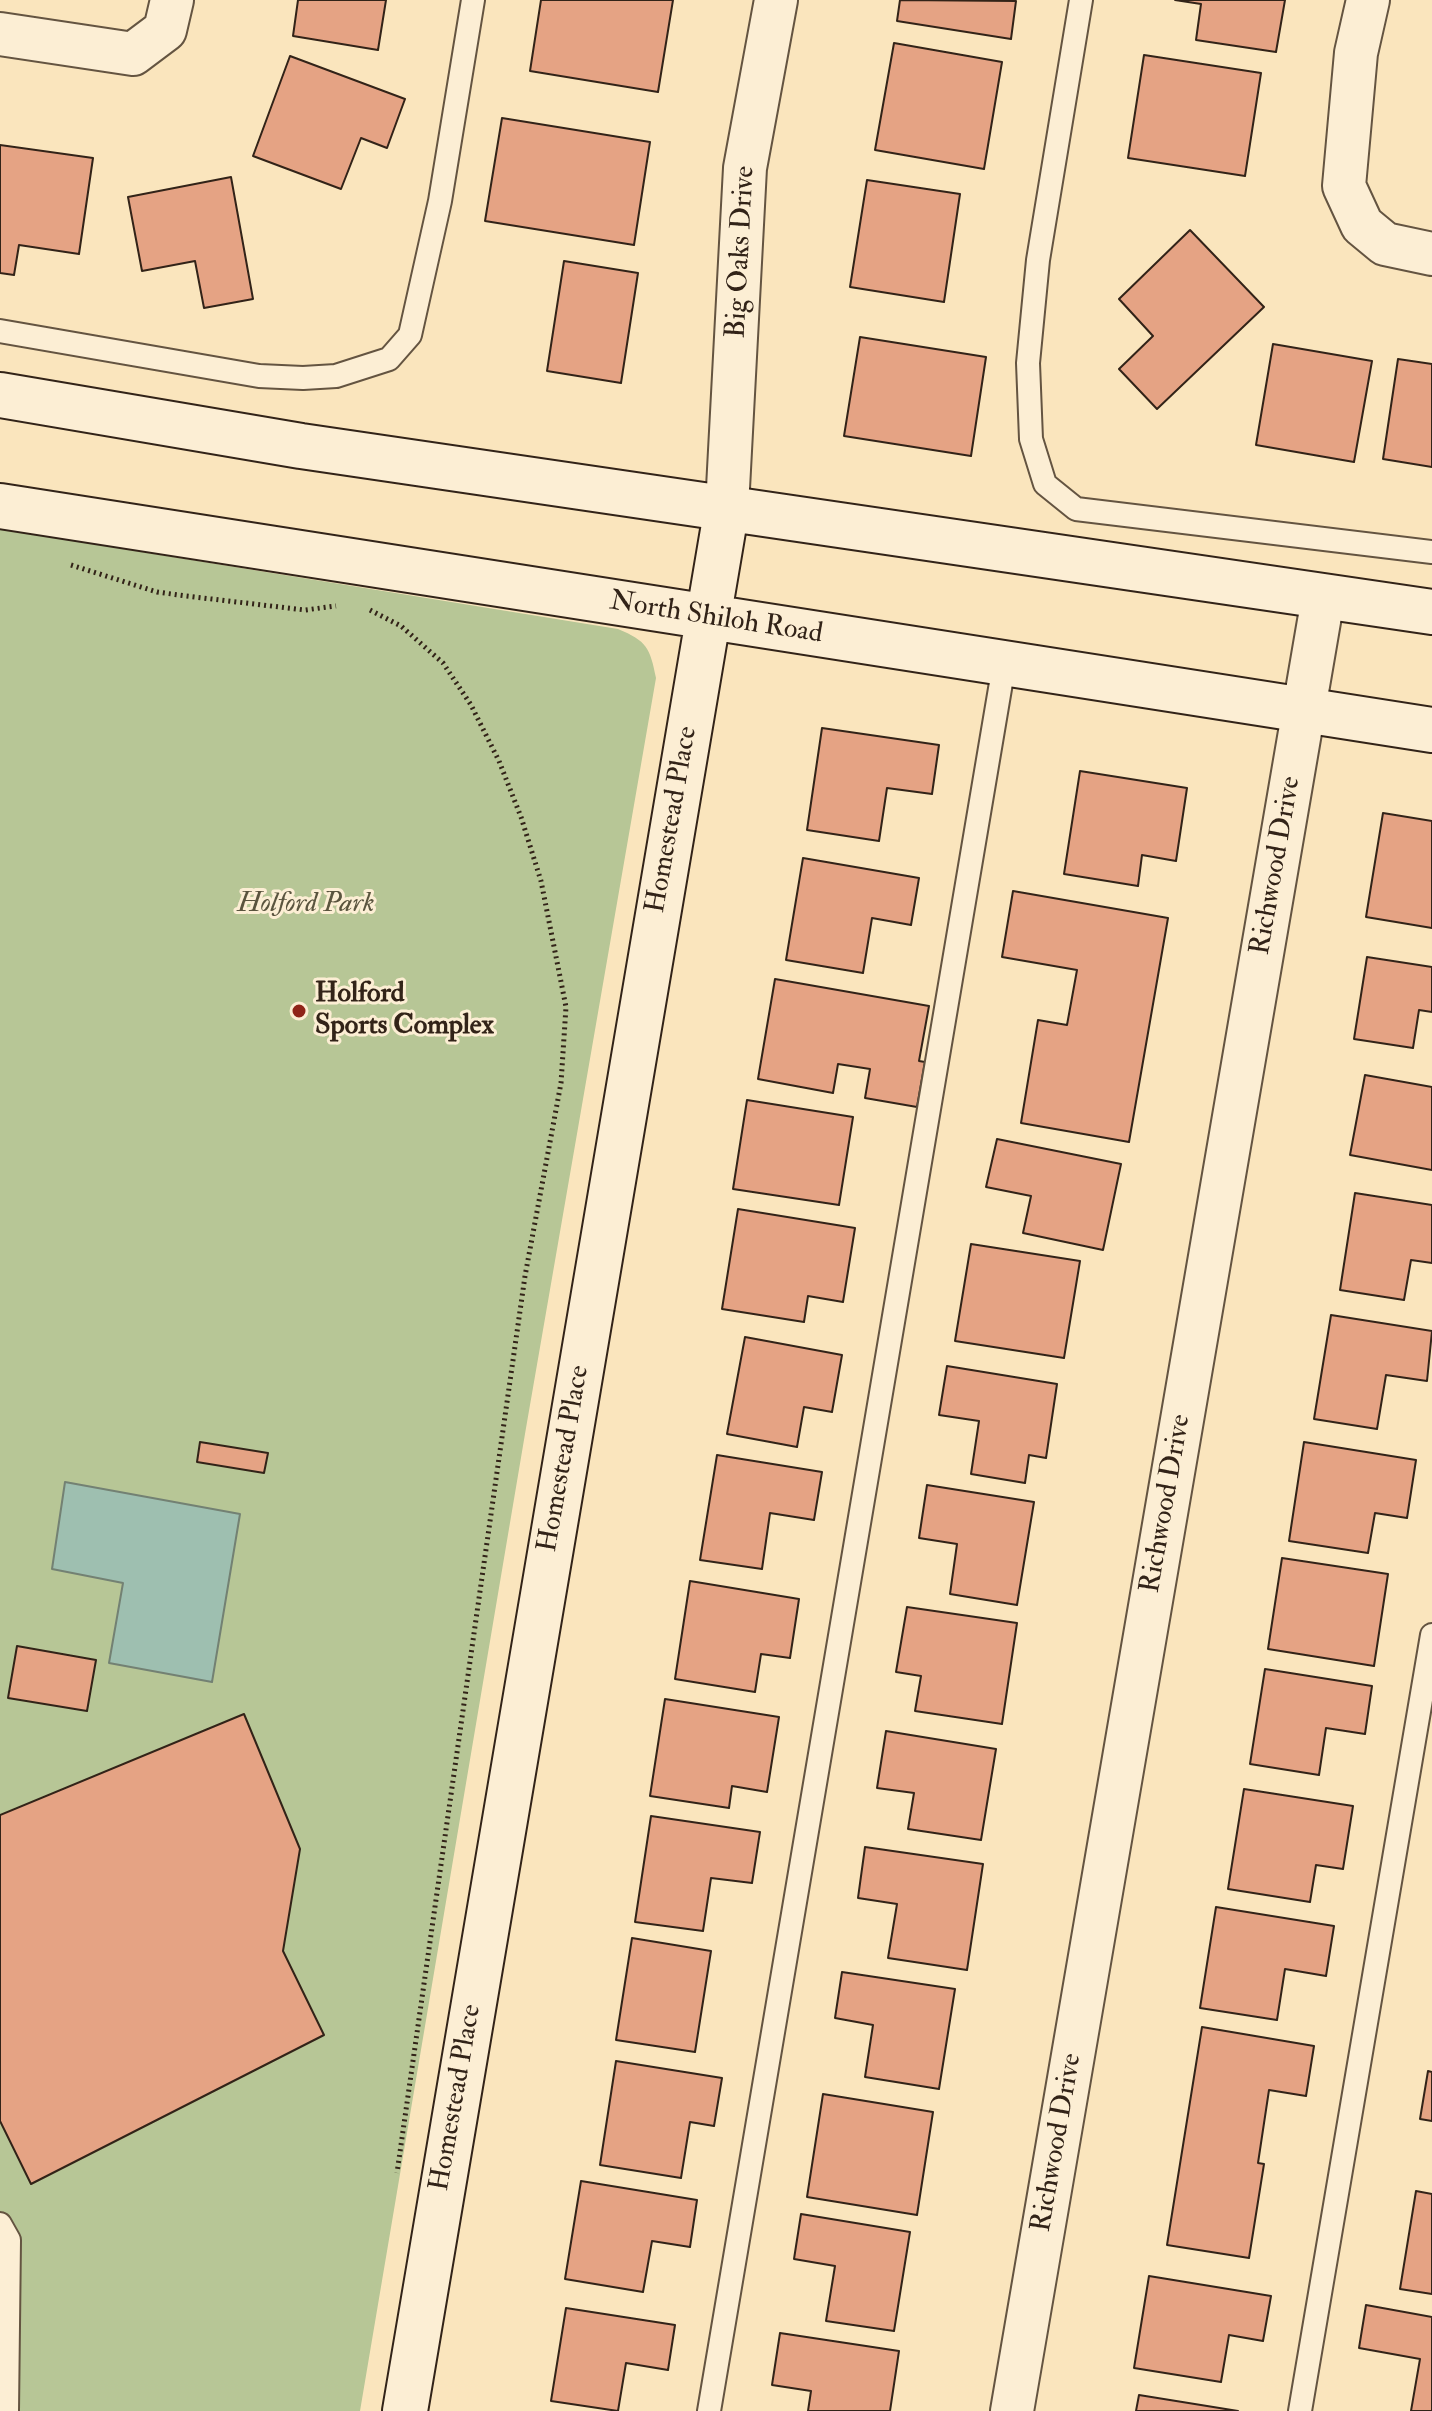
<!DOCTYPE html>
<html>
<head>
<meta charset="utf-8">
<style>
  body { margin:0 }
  canvas { display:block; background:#fae5bd }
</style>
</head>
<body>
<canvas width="1432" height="2411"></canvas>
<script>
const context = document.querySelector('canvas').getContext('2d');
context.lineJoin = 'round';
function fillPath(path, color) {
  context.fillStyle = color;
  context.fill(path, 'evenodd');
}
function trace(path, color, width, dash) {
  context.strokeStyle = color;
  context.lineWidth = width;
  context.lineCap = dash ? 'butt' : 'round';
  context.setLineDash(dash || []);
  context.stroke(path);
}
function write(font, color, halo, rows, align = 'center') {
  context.font = font + ' "IM FELL Double Pica",serif';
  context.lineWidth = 6;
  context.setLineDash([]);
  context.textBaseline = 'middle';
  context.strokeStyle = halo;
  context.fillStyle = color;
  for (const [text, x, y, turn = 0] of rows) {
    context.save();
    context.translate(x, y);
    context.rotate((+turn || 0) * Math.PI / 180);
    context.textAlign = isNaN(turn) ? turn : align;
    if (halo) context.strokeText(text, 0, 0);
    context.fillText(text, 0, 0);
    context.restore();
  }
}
const green = new Path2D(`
  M0,529L618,629C647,641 650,648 656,678L526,1428L360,2411H0Z`);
const water = new Path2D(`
  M65,1482L240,1514L212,1682L109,1663L123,1583L52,1569Z`);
const building = new Path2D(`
  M298,0H386L378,50L293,36Z
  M541,0H673L658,92L530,71Z
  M900,0L1016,1L1011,39L897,21Z
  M1175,0H1285L1276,52L1196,40L1201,4Z
  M894,43L1002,62L984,169L875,150Z
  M1144,55L1261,73L1245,176L1128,158Z
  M290,56L405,99L387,148L361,138L341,189L253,156Z
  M502,118L650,142L634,245L485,221Z
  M0,145L93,158L79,254L19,245L14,275L0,273Z
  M231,177L253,299L204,308L195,261L142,271L128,197Z
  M867,180L960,194L944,302L850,287Z
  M1190,230L1264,307L1157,409L1119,369L1153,336L1119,299Z
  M564,261L638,273L621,383L547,371Z
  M860,337L986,357L971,456L844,436Z
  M1273,344L1372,361L1354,462L1256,445Z
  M1398,359L1432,364V467L1383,459Z
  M822,728L939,745L932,794L887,788L879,841L807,830Z
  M1080,771L1187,788L1176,861L1142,855L1138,886L1064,874Z
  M1383,813L1432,821V928L1366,917Z
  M803,858L919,878L911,925L872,918L863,973L786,960Z
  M1013,891L1168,918L1129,1142L1021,1123L1038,1020L1067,1025L1077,970L1002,957Z
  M1367,957L1432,967V1012L1419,1010L1413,1048L1354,1039Z
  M775,979L929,1006L919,1061L925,1062L917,1107L865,1098L870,1069L838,1064L833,1093L758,1079Z
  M1365,1075L1432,1087V1170L1350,1155Z
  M747,1100L853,1117L839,1205L733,1189Z
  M997,1139L1121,1164L1103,1250L1023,1233L1031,1196L986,1187Z
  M1355,1193L1432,1205V1263L1411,1260L1404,1300L1340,1290Z
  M738,1209L855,1228L843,1302L808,1296L804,1322L722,1309Z
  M971,1244L1080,1261L1064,1358L955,1341Z
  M1331,1315L1432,1331L1427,1381L1386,1375L1377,1429L1314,1419Z
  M745,1337L842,1355L832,1412L804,1407L797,1447L727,1434Z
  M947,1366L1057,1384L1046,1458L1029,1455L1025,1483L971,1474L979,1421L939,1415Z
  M200,1442L268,1453L264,1473L197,1462Z
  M1304,1442L1416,1460L1407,1518L1375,1513L1368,1553L1289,1541Z
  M717,1455L822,1472L814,1520L770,1513L762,1569L700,1560Z
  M927,1485L1034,1502L1017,1605L950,1594L957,1544L919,1538Z
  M1282,1558L1388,1574L1374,1666L1268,1649Z
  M690,1581L799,1599L790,1658L761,1654L755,1692L675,1679Z
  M907,1607L1017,1623L1002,1724L915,1711L921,1676L896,1672Z
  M17,1646L96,1660L87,1711L8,1698Z
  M1265,1669L1372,1686L1365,1734L1326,1728L1319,1775L1250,1764Z
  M665,1699L779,1717L767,1792L732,1786L729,1808L650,1796Z
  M244,1714L300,1849L283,1951L324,2035L31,2184L0,2121V1815Z
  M886,1731L996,1749L981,1840L908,1829L914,1793L877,1788Z
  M1244,1789L1353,1806L1343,1869L1316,1865L1310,1902L1228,1889Z
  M651,1816L760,1832L752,1883L711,1878L703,1931L635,1922Z
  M865,1847L983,1864L967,1970L888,1958L897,1904L858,1898Z
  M1216,1907L1334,1926L1326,1976L1285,1969L1277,2020L1200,2008Z
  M632,1938L711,1951L695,2052L616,2040Z
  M842,1972L955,1989L939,2089L865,2077L873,2025L835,2018Z
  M1202,2027L1314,2046L1306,2096L1269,2090L1258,2163L1264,2164L1249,2258L1167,2245Z
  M616,2061L722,2078L714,2126L690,2122L681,2178L600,2165Z
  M1428,2071L1432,2072V2121L1420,2119Z
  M823,2094L933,2112L917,2215L807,2197Z
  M581,2181L697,2200L690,2247L652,2241L643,2292L565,2279Z
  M1416,2191L1432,2194V2294L1400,2289Z
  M801,2214L910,2232L894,2331L826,2321L835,2266L794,2259Z
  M1149,2276L1271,2296L1263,2341L1229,2335L1221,2382L1134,2368Z
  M1366,2305L1432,2317V2411H1411L1420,2359L1359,2348Z
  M566,2308L675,2325L668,2370L626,2363L618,2411L551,2401Z
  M780,2333L899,2351L890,2411H808L811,2391L772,2385Z
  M1139,2395L1238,2411H1136Z`);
const path = new Path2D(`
  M71,565L157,592L186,596L305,610L336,606
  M370,610L401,626L443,663L471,705L499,761L521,817L541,881L566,1007L561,1083L525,1276L397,2173`);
const lane = new Path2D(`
  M1081,0L1038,260L1028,363L1031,439L1045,484L1076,509L1432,552
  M0,331L259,376L303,378L336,376L389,359L410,335L440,201L473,0
  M0,2224L9,2240L7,2411
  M709,2411L1004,665
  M1300,2411L1432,1635`);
const street = new Path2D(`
  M1368,0L1356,53L1344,186L1362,225L1385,244L1432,254
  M0,34L133,54L165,30L172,0
  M727,507L745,168L776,0
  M1012,2411L1323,598`);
const secondary = new Path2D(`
  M0,395L301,446L1432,612
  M0,506L1432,730
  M405,2411L727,507`);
const markers = [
  [299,1011,8,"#8f2418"]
];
const streetNames = [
  ["Big Oaks Drive",742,252,-87],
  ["North Shiloh Road",716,619,9],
  ["Homestead Place",673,820,-80],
  ["Richwood Drive",1277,866,-80],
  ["Homestead Place",565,1459,-80],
  ["Richwood Drive",1167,1504,-80],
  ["Homestead Place",457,2098,-80],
  ["Richwood Drive",1058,2143,-80]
];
const parkNames = [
  ["Holford Park",306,905]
];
const poiNames = [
  ["Holford",315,995],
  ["Sports Complex",315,1027]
];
fillPath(green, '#b7c696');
fillPath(water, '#9ebfb0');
trace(water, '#738173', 2);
fillPath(building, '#e5a384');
trace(building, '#322318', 2);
trace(lane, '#645441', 26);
trace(street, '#645441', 46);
trace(secondary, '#322318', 48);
trace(path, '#322318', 5, [2, 4]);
trace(lane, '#fceed4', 22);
trace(street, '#fceed4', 42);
trace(secondary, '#fceed4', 44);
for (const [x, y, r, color] of markers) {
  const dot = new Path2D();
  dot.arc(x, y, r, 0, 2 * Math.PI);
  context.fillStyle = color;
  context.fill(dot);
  trace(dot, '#fceed4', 3);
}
write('28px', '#322318', '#fceed4', streetNames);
write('italic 28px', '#5a543e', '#fceed4', parkNames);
write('bold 28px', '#322318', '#fceed4', poiNames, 'left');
</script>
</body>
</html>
